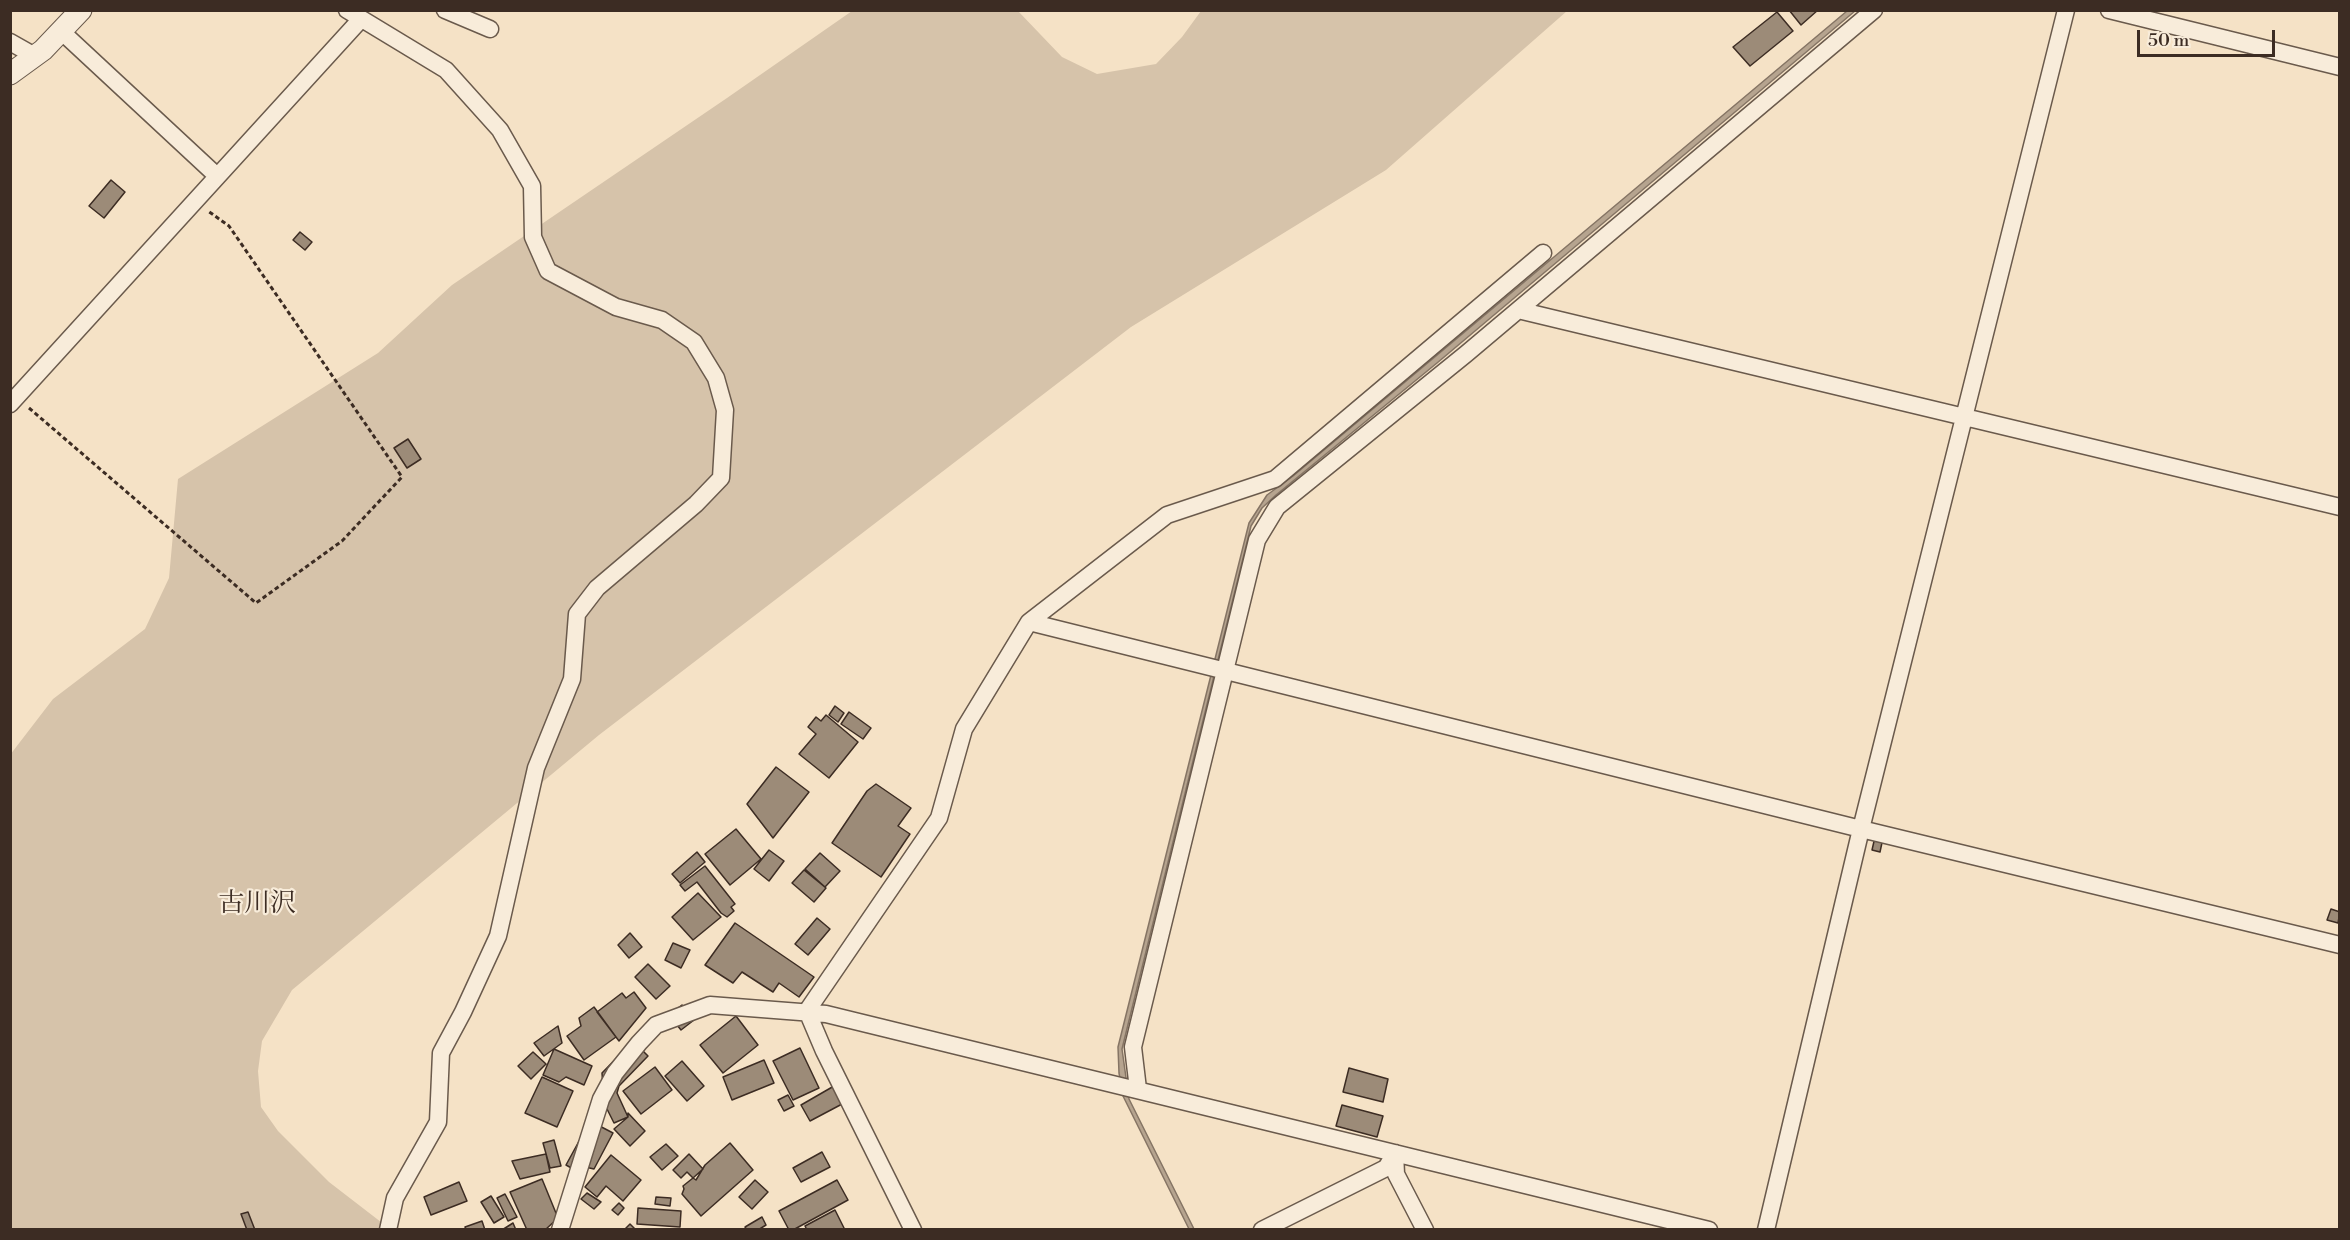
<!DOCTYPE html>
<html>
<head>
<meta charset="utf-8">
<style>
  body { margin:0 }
  #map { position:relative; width:2350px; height:1240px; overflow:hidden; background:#f5e2c6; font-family:"Libre Bodoni",serif }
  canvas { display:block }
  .frame { position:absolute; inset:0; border:12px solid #3c2c23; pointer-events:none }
  .scale { position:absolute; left:2137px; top:30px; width:138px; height:27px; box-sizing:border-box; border:3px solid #3c2c23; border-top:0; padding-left:8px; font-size:18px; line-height:21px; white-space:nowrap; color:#3c2c23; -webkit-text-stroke:4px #f8ecda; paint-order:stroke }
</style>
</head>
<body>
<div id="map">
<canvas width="2350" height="1240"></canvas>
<div class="frame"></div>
<div class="scale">50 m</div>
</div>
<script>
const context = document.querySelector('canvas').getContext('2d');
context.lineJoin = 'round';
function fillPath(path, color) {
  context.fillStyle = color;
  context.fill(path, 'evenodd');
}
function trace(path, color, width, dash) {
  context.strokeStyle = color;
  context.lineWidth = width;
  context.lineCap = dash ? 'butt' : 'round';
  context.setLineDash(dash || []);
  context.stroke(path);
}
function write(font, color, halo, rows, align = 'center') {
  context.font = font + ' "Libre Bodoni","Noto Serif JP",serif';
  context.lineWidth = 4.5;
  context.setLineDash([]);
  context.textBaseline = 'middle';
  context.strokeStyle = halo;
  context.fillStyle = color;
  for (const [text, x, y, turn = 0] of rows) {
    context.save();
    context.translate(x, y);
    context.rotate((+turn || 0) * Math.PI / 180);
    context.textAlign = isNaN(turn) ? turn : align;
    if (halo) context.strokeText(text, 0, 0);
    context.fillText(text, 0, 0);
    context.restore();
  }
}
const green = new Path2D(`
  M852,11H1018L1062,57L1097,74L1156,64L1182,37L1201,11H1567L1386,170L1131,327L599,735L292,990L262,1041L258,1071L261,1107L278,1131L329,1182L390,1229H11L10,755L53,699L145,629L169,578L178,479L378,353L452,285L727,98Z`);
const water = new Path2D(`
  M1847,11H1855L1437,363L1276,495L1262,508L1251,526L1122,1049L1129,1099L1194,1229H1189L1123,1096L1119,1073L1118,1047L1249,523L1267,495L1293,476Z`);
const building = new Path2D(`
  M1789,10H1818L1801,25Z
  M1777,12L1793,31L1750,66L1733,47Z
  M111,180L125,192L104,218L89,206Z
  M300,232L312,242L305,250L293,240Z
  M408,439L421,459L407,468L394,448Z
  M835,706L844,713L838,722L829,715Z
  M849,712L871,728L863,739L841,724Z
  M826,715L858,742L829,778L799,754L816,734L808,727L816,717L821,721Z
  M776,767L809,792L773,838L747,804Z
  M876,784L911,808L898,826L910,834L881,877L832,843L867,791Z
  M736,829L761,859L730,885L705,854Z
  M1875,837L1883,838L1880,852L1872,850Z
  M769,850L784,861L769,881L754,869Z
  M697,852L705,862L680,883L672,874Z
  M820,853L840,871L825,887L805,869Z
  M705,866L735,904L731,907L734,911L727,917L721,913L697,882L685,891L680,885Z
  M804,870L826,888L814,902L792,883Z
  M698,893L721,917L693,940L672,917Z
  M2331,909L2340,912L2338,923L2327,920Z
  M817,918L830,929L808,955L795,944Z
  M735,923L814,977L799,997L779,983L773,992L742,972L733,983L705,965Z
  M630,933L642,947L629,958L618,945Z
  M673,943L690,950L681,968L665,960Z
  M648,964L670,986L656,999L635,977Z
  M634,992L646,1008L619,1041L597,1012L622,993L626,998Z
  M682,1005L694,1020L681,1030L669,1015Z
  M594,1007L616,1037L584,1060L567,1036L581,1026L579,1018Z
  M736,1016L758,1045L723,1073L700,1045Z
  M558,1026L562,1043L544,1056L534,1043Z
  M633,1041L648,1056L619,1086L617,1093L628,1117L614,1123L604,1103L602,1073Z
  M800,1048L819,1088L793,1100L773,1061Z
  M554,1049L592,1066L584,1085L566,1077L559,1082L543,1075Z
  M533,1052L546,1064L531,1079L518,1066Z
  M764,1060L774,1083L732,1100L723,1077Z
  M682,1061L704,1086L687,1101L665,1076Z
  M655,1067L672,1090L641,1114L623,1091Z
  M1349,1068L1388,1079L1383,1102L1343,1092Z
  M542,1077L573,1091L557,1127L525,1113Z
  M834,1086L844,1103L810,1121L801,1105Z
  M788,1095L794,1106L784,1111L778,1100Z
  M1342,1105L1383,1116L1377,1137L1336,1126Z
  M628,1113L645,1131L630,1146L614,1129L628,1117Z
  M590,1121L613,1133L594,1169L581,1166L575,1170L566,1165Z
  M554,1140L561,1166L550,1168L543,1143Z
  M730,1143L753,1170L701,1216L682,1194L684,1189L683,1186L693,1178L696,1180L705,1165Z
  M666,1144L678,1156L662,1170L650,1157Z
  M822,1152L830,1167L801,1182L793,1168Z
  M546,1154L550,1172L520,1179L512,1161Z
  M689,1154L703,1169L693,1178L687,1172L681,1178L673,1170Z
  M611,1155L641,1180L623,1201L606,1186L597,1197L585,1187Z
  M542,1179L558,1218L545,1230H527L510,1192Z
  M755,1180L768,1192L752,1209L739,1197Z
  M837,1180L848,1200L793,1230H789L779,1211Z
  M459,1182L467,1201L431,1215L424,1197Z
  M587,1193L601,1202L594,1209L581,1199Z
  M505,1194L517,1217L508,1221L497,1198Z
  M491,1196L504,1217L494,1223L481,1202Z
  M656,1197L671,1198L670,1206L655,1204Z
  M619,1203L624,1208L618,1215L612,1210Z
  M638,1208L681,1211L680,1227L637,1224Z
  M835,1210L845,1230H807L805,1226Z
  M248,1212L255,1230H247L241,1214Z
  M762,1217L766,1225L758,1230H747L745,1227Z
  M482,1221L485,1230H466L465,1227Z
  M513,1223L516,1230H502Z
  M630,1224L636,1230H624Z`);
const path = new Path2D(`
  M29,408L256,603L342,541L402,477L229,226L208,211`);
const minor = new Path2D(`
  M347,10L446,70L500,130L532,186L533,237L548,271L616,307L662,320L694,342L716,378L725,410L721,478L696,504L597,588L577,614L572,679L536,768L498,936L463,1012L441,1053L438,1122L395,1198L388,1230
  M445,10L490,29
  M2109,10L2340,67
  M61,31L217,176
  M10,42L33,55
  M1518,310L2340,507
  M10,404L361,19
  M1029,622L1861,829L2340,945
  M807,1011L939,818L964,729L1029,622L1167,515L1275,479L1543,253
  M807,1011L824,1051L913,1230
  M1138,1089L1133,1047L1257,540L1277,507L1466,354L1874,10
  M1395,1153L1396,1174L1425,1230
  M560,1230L601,1099L615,1073L639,1043L656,1025L710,1005L826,1014L1709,1230
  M1262,1230L1386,1168L1395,1153
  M1766,1230L1861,829L2066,10`);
const tertiary = new Path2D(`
  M10,74L43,50L81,10`);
const quarterNames = [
  ["古川沢",257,905]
];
fillPath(green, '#d6c3aa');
fillPath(water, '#b6a48f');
trace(water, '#857464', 1.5);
fillPath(building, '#9c8b78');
trace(building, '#3c2c23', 1.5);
trace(minor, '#6a5a4c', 19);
trace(tertiary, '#6a5a4c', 23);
trace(path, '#3c2c23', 3, [4.5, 3]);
trace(minor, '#f8ecda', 16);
trace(tertiary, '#f8ecda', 21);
write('26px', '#3c2c23', '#f8ecda', quarterNames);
</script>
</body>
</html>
